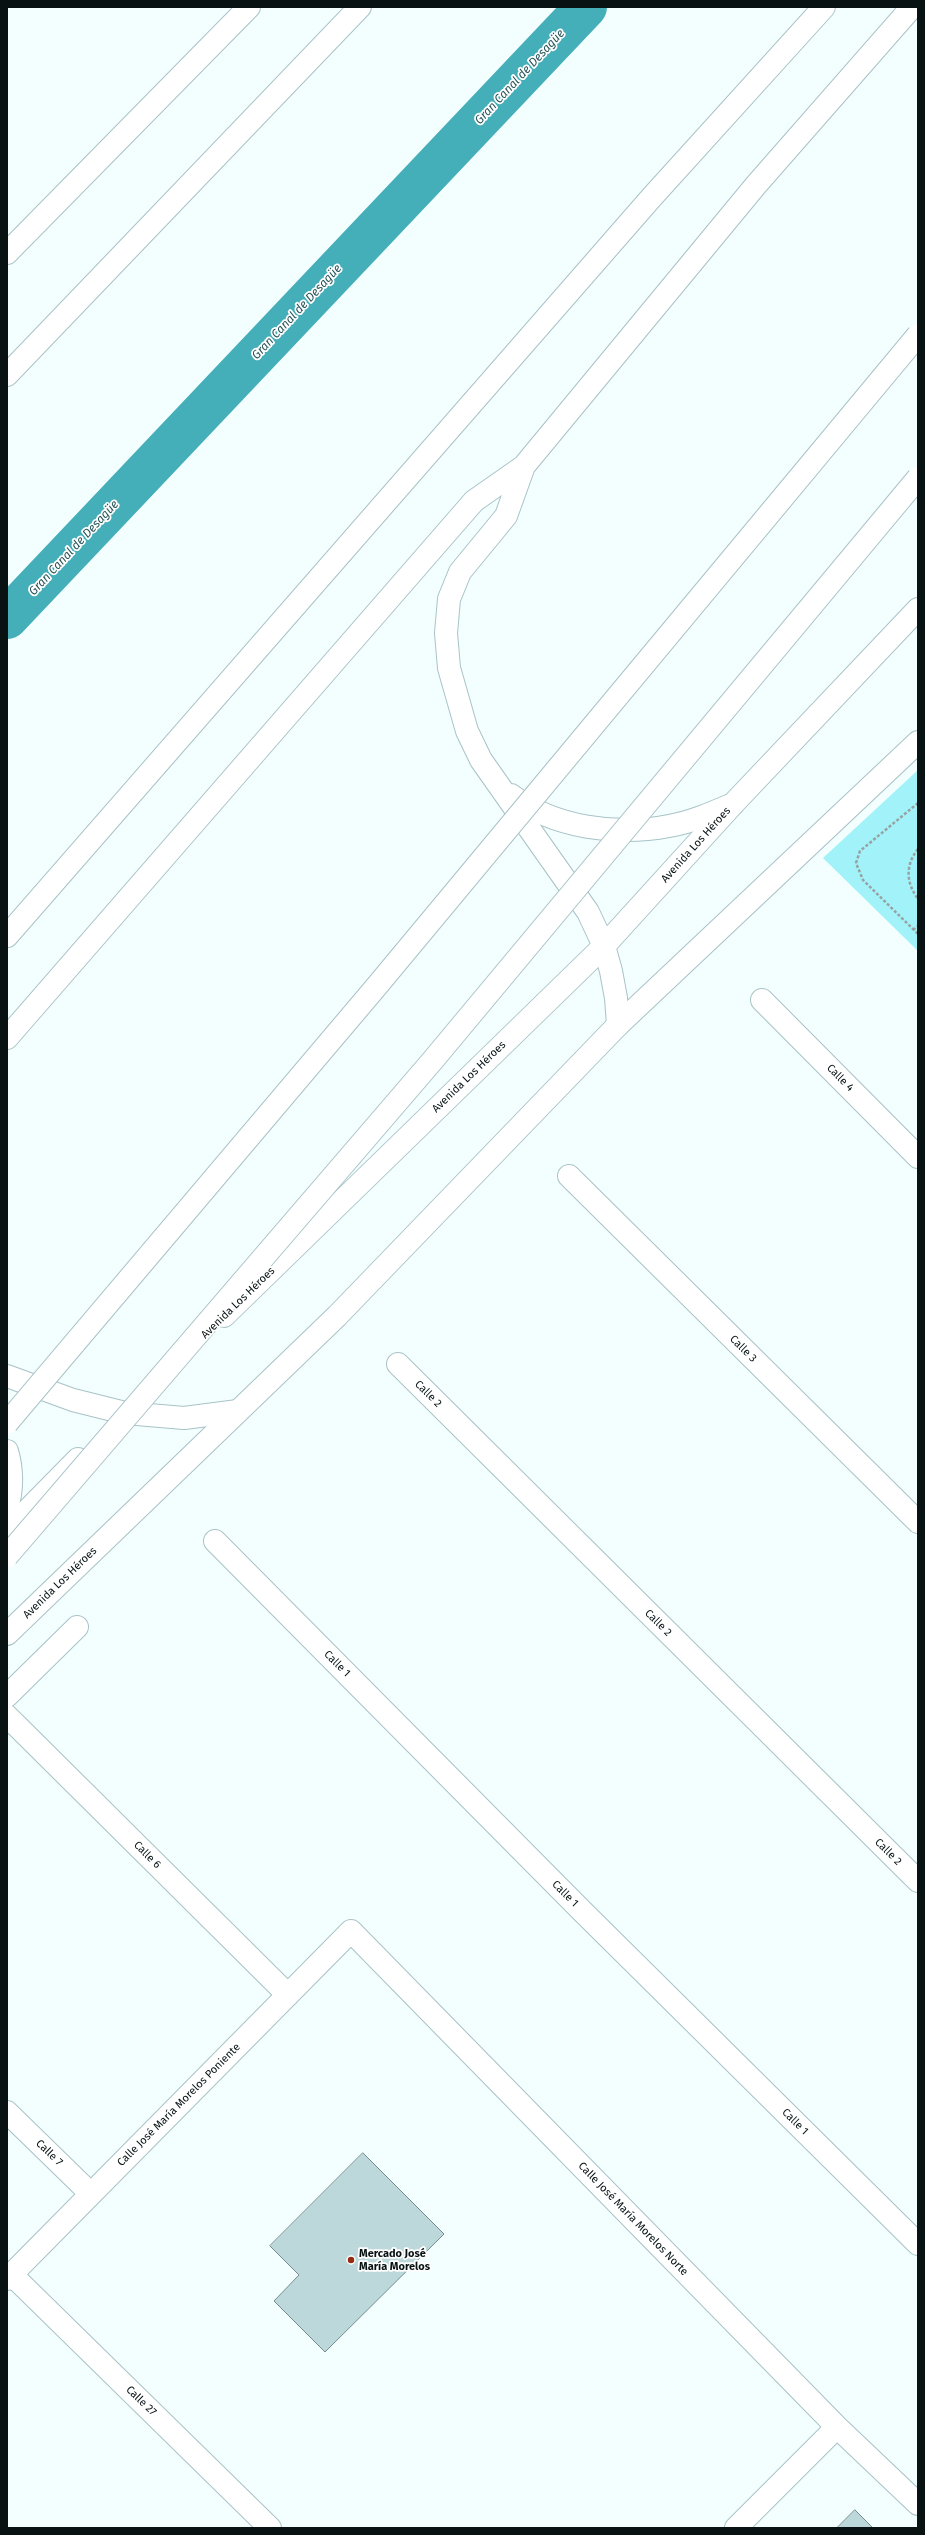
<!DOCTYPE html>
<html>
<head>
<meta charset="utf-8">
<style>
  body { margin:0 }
  #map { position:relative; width:925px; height:2535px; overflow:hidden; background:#f3feff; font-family:"Fira Sans",sans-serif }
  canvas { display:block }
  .frame { position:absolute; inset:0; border:8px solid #081213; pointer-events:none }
</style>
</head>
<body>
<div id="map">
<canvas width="925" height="2535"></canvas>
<div class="frame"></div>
</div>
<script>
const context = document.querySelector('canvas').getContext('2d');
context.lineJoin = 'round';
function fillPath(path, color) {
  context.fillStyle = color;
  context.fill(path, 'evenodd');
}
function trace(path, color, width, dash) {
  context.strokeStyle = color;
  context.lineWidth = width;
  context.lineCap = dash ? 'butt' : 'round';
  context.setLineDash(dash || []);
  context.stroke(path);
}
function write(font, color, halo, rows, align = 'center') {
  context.font = font + ' "Fira Sans",sans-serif';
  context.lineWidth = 3.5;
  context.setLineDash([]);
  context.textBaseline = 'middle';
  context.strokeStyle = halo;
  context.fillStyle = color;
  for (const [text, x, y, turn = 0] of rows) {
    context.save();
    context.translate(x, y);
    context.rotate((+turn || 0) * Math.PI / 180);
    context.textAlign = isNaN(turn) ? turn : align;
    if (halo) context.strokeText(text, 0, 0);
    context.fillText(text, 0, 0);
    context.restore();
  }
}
const green = new Path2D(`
  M918,770V951L823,858Z`);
const canal = new Path2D(`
  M7,618L586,7`);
const building = new Path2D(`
  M363,2153L444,2234L325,2352L274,2301L299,2275L270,2246Z
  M855,2510L873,2528H837Z`);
const path = new Path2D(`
  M918,803L860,851L856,863L863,880L918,934
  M918,849C905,865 906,883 918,899
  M913,930L918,926`);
const minor = new Path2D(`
  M762,1000L918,1157
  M569,1176L918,1522
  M398,1364L918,1881
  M215,1541L581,1910L918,2244
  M7,1696L77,1627
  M7,1716L288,1995
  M7,2112L91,2194
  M12,2275L270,2528
  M7,2279L351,1931L837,2427L918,2504
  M736,2528L837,2427`);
const secondary = new Path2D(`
  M224,1316L604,946L733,804L918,609
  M7,1531L78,1459
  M7,1634L337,1316L618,1025L918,742`);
const motorway = new Path2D(`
  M7,253L249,7
  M7,375L360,7
  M524,466L506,516L460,572L449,599L446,633L449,668L467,731L481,760L588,912L604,946L611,971L616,998L618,1025
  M511,795C554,828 617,836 669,826C692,822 712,813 733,804
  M7,936L651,198L824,7
  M7,1038L474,501L524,466L756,185L912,7
  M7,1376L73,1400L125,1413L184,1418L238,1411
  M7,1451C12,1468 13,1489 7,1507`);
const trunkBridge = new Path2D(`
  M7,1423L376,987L918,335
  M7,1556L433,1060L918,478`);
const markers = [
  [351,2260,4,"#942c12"]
];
const streetNames = [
  ["Avenida Los Héroes",696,845,-48],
  ["Avenida Los Héroes",469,1077,-44],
  ["Calle 4",840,1078,45],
  ["Avenida Los Héroes",238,1303,-44],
  ["Calle 3",743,1349,45],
  ["Calle 2",428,1394,45],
  ["Avenida Los Héroes",60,1583,-44],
  ["Calle 2",658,1623,45],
  ["Calle 1",337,1664,45],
  ["Calle 2",888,1852,45],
  ["Calle 6",147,1855,45],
  ["Calle 1",565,1894,45],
  ["Calle José María Morelos Poniente",179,2105,-45],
  ["Calle 1",795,2122,45],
  ["Calle 7",49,2153,44],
  ["Calle José María Morelos Norte",633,2219,46],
  ["Calle 27",141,2401,44]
];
const poiNames = [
  ["Mercado José",359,2254],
  ["María Morelos",359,2267]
];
const waterNames = [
  ["Gran Canal de Desagüe",520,77,-47],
  ["Gran Canal de Desagüe",297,312,-47],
  ["Gran Canal de Desagüe",74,548,-47]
];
fillPath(green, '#a1f2f9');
trace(canal, '#44afb8', 42);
fillPath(building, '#bcd8da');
trace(building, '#738d8f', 1);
trace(minor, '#a8c3c6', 24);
trace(secondary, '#a8c3c6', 24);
trace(motorway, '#a8c3c6', 24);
trace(path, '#98a2a3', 2.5, [3, 2]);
trace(minor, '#fff', 22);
trace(secondary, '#fff', 22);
trace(motorway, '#fff', 22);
trace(trunkBridge, '#a8c3c6', 24, []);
trace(trunkBridge, '#fff', 22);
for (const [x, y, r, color] of markers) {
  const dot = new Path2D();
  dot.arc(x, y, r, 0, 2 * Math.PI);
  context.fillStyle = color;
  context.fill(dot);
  trace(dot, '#fff', 1.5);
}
write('11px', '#081213', '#fff', streetNames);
write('bold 11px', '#081213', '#fff', poiNames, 'left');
write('italic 12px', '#255458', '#fff', waterNames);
</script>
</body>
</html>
